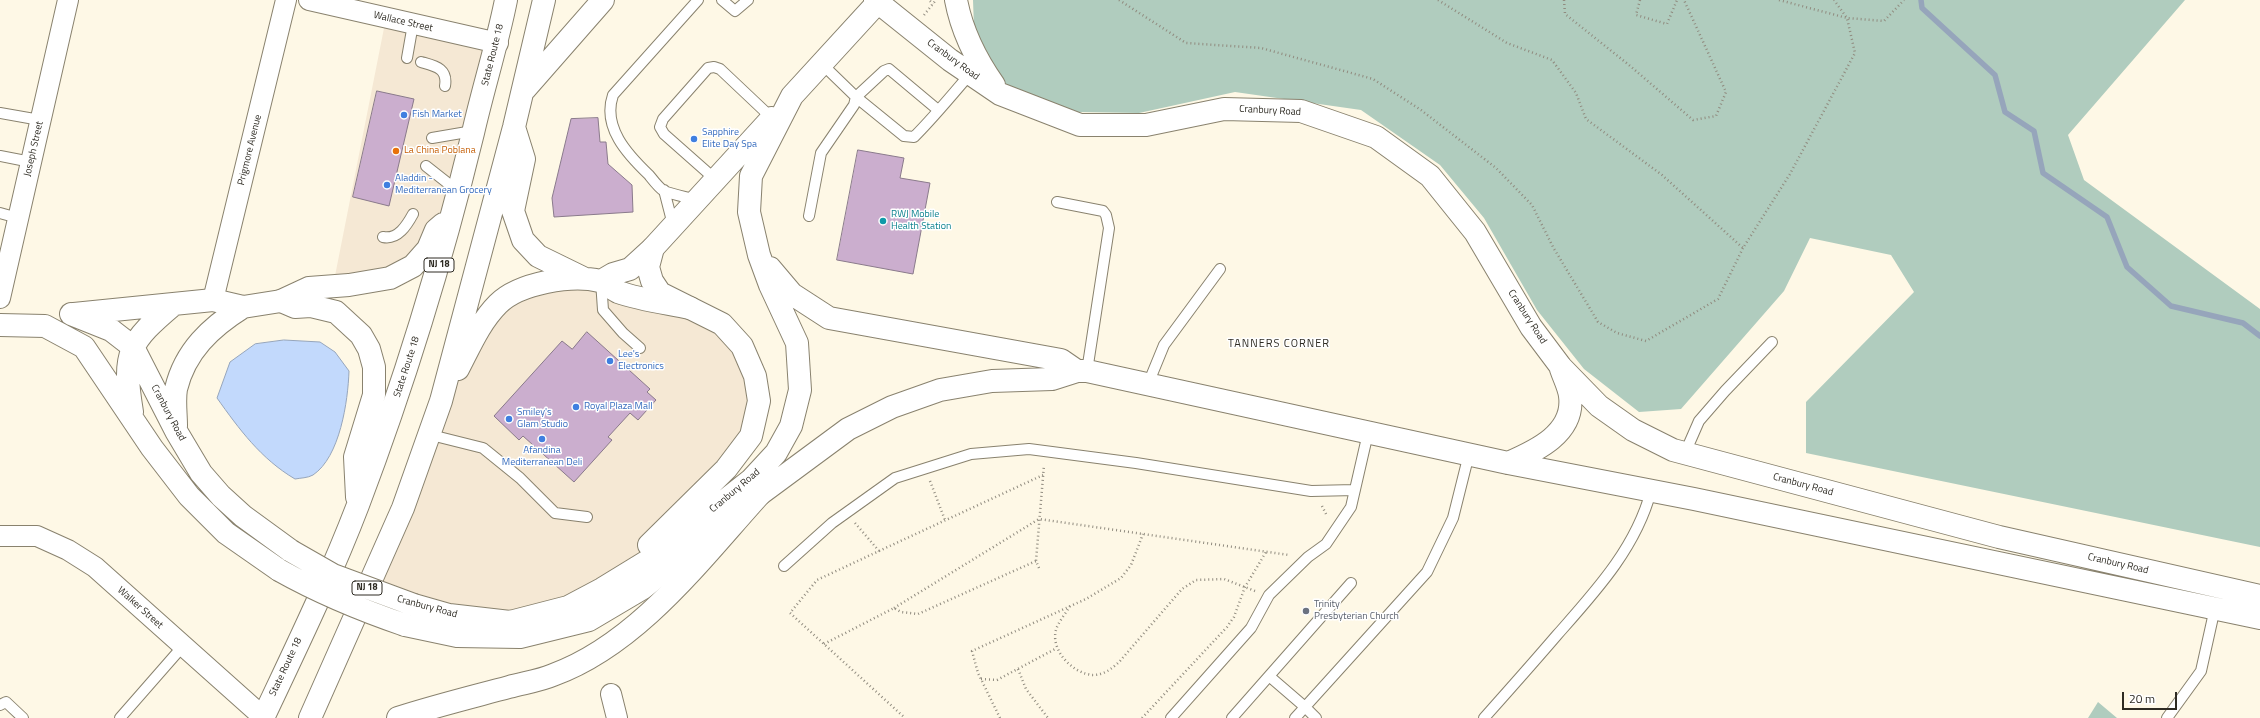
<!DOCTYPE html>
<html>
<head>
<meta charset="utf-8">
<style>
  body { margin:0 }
  #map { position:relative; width:2260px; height:718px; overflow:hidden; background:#fef8e6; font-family:"Titillium Web",sans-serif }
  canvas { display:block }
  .scale { position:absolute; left:2122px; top:692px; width:55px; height:18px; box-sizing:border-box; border:2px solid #2e2b23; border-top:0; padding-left:5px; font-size:12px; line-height:14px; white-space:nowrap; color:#2e2b23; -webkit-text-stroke:3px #fff; paint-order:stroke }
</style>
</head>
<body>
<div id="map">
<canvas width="2260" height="718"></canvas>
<div class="scale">20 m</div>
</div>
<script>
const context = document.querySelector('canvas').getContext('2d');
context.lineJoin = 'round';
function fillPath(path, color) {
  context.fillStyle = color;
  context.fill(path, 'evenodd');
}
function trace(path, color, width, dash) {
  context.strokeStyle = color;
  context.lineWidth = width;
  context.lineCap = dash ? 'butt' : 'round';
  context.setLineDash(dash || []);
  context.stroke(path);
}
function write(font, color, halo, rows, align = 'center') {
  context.font = font + ' "Titillium Web",sans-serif';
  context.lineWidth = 3;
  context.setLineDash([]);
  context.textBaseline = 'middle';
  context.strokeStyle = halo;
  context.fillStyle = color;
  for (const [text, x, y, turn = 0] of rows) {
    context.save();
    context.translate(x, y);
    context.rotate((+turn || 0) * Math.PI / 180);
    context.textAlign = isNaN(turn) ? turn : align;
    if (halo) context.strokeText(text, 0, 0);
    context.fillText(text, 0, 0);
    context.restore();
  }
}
const commercial = new Path2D(`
  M386,18L498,43L459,192L413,266L333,286Z
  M586,279L722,324L755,376L751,436L643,552L602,589L510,622L367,587L427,434L499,303Z`);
const green = new Path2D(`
  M973,0H2185L2068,135L2084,180L2260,309V547L1806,453V402L1914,292L1891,255L1810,238L1784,291L1681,409L1639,412L1584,369L1537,310L1484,218L1440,165L1361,110L1235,92L1139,113L1078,112L1005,86L974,28Z
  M2098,702L2117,718H2088Z`);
const water = new Path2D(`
  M284,340L320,342L335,352L349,371C348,401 340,457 313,475C308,478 300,478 295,479C261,459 239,429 217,398L230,362L255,344Z`);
const stream = new Path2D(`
  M1921,0L1922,8L1995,75L2005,112L2034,131L2043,173L2107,217L2127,267L2171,306L2243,323L2260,336`);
const building = new Path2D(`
  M377,91L414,99L389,206L353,197Z
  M598,118L600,142H606L608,164L632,185L633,212L554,217L552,198L571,119Z
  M858,150L904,158L900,178L930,183L913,274L837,260Z
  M587,332L650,389L647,392L656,400L638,420L630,413L608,437L612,440L574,482L523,436L519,440L494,416L562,341L572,349Z`);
const path = new Path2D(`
  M1119,0L1186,43L1261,48L1373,79L1421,110L1496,168L1532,205L1553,247L1598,322L1617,333L1646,341L1718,299L1743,248
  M1438,0L1507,43L1552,60L1576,93L1586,119L1662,175L1743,248L1790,174L1855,53L1847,18L1834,0
  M1564,0L1565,14L1629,65L1693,120L1716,116L1726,92L1684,0
  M1640,0L1636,15L1667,24L1677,0
  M1779,0L1847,18L1884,21L1904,0
  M930,1L933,4
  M924,15L936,0
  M930,481L945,520
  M1322,506L1327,516
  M855,523L879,551L817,580L790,613L905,718
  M879,551L1043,475
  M1039,568L1036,561L1044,465
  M1070,606C1066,613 1060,620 1057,627C1048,649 1073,674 1093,675C1104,675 1113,668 1120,661L1182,589L1196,580L1224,579L1255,591
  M894,608L1039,519L1289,555
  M824,644L894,608L901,612L918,614L1036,561
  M1018,669L1026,689L1048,718
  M981,679L997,680L1057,648
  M1000,718L978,673L972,651L1086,599L1121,578L1131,565L1143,534
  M1142,718L1227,627L1234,617L1245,587L1266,552`);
const lane = new Path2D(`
  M722,0L735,11L748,0
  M407,58L413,24
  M421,62C435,66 448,68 445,86
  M938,110L889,69L884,71L856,97L904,136L914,137C934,117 952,95 970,74
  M0,113L40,120
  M432,138L473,131
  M0,156L31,162
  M426,166L459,192
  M716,180L664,134L660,127L663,119L708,68L714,67L720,69L774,120
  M664,190L673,225
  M697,200C687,197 674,195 664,191C659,188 653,180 649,175C627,154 602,127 613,95L698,0
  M1057,202L1103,211L1106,215L1109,228L1087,371
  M0,213L18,218
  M809,216L821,153L854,105L856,97L822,64
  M383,237C398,240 407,225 413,214
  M601,281L603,310L623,333L640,348
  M1148,384L1164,345L1220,269
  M427,434L483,448L520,478L555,513L587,517
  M1685,453L1699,421L1725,391L1772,342
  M784,566L832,523L895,478L971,454L1029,449L1136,463L1311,491L1355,490
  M1269,676L1305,707L1427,572L1453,518L1469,454
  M0,705L6,702L23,718
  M120,718L183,646
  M1171,718L1251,628L1269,595L1308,557L1326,544L1351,507L1368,433
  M1232,718L1351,583
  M1295,718L1305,707L1316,718
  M1484,718C1509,690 1533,663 1557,635C1595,592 1636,548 1651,491
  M2167,718L2201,671L2215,608`);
const street = new Path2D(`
  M309,0L498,43
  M0,298L68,0
  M213,300L286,0
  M0,536H37L68,550L95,567L263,717
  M611,694L617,718`);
const secondary = new Path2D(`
  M875,0L950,60L1000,94L1080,125H1146L1224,109L1301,111L1376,137L1430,176L1475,232L1531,327L1561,367L1599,406L1633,430L1673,450L1999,537L2260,596
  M956,0C962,32 975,58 994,85
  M770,268L792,294L829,318L1061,360L1077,371
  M71,314L111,330L133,347L176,431L201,473L221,496L243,516L291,551
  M74,314L213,300L243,307L281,301
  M0,325L45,326L84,347L152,448L189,496L226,533L279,570
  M132,412C122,352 129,342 174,304
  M176,426C176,414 174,400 176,389C185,351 211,327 243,307
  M1508,463C1536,451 1575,433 1570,396C1569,387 1564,378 1561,369
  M649,545L726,469L751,436L759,401L755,376L742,346L722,324L660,293L652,281L648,267L653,248L772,118
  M414,605L449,615L510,622L568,607L602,589L651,559L751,480L776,453L791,426L800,390L797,343L770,285L759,255L749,212L751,176L792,96L880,0
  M405,625L457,636L520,637L589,620L643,588L760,494L848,429L892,407L940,390L992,381L1052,379L1077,371H1087L1508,463L1694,499L2260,618`);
const highway = new Path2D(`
  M525,89L603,0
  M514,127L524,159L513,211L523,240L538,256L583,278
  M601,281L613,274L630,269L653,248
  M281,301L295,307L311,306L336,312L361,335L369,349L374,367V395L355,457L357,497
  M281,301L309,288L349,285L390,278L413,266L428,249L436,230L443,224
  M458,369C470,346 480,322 498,304C519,283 572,274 600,281C606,283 612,289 618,292C641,300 666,303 690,308
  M263,718C296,648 330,578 358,505C404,384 442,260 473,133C483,89 497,45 506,0
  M310,718L403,508L441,401L514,127L544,0
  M398,718C435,706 472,697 509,687C523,683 539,681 553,675C638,644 701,559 760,494`);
const secondaryBridge = new Path2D(`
  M291,551L333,575L414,605
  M279,570C320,593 361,610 405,625`);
const markers = [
  [404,115,4,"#3f7fe0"],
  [694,139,4,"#3f7fe0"],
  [396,151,4,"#e8710a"],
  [387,185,4,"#3f7fe0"],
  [883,221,4,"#0f9aa8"],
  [610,361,4,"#3f7fe0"],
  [576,407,4,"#3f7fe0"],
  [509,419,4,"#3f7fe0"],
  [542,439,4,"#3f7fe0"],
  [1306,611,4,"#6b7280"]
];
const shields = [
  [439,265,30],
  [367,588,30]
];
const shieldNames = [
  ["NJ 18",439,265],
  ["NJ 18",367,588]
];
const streetNames = [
  ["Wallace Street",403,22,13],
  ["State Route 18",493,55,-76],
  ["Cranbury Road",953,60,36],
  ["Cranbury Road",1270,111,3],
  ["Joseph Street",34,149,-77],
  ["Prigmore Avenue",250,150,-76],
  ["Cranbury Road",1527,317,57],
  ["State Route 18",407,367,-72],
  ["Cranbury Road",168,413,62],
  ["Cranbury Road",1803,485,15],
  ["Cranbury Road",735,491,-40],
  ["Cranbury Road",2118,564,13],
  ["Cranbury Road",427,607,15],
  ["Walker Street",140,608,42],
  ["State Route 18",286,667,-65]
];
const shopNames = [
  ["Fish Market",412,115],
  ["Sapphire",702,133],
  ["Elite Day Spa",702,145],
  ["Aladdin -",395,179],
  ["Mediterranean Grocery",395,191],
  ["Lee's",618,355],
  ["Electronics",618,367],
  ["Royal Plaza Mall",584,407],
  ["Smiley's",517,413],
  ["Glam Studio",517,425],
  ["Afandina",542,451,"center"],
  ["Mediterranean Deli",542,463,"center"]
];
const foodNames = [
  ["La China Poblana",404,151]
];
const cultureNames = [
  ["RWJ Mobile",891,215],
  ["Health Station",891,227]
];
const worshipNames = [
  ["Trinity",1314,605],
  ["Presbyterian Church",1314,617]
];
const neighbourhoodNames = [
  ["TANNERS CORNER",1279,344]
];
fillPath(commercial, '#f5e8d4');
fillPath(green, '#b0ccbe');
fillPath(water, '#c2d9fc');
trace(water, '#96a5bb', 1);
trace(stream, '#96a5bb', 5.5);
fillPath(building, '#cbaece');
trace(building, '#8a7a8b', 1);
trace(lane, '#89826e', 12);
trace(street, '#89826e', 22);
trace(secondary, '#89826e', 24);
trace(highway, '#89826e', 24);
trace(path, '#908b7f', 2.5, [1, 3]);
trace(lane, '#fff', 10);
trace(street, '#fff', 20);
trace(secondary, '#fff', 22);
trace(highway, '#fff', 22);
trace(secondaryBridge, '#89826e', 24, []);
trace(secondaryBridge, '#fff', 22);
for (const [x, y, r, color] of markers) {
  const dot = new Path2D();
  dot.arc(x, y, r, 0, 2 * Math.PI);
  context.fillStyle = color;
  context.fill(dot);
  trace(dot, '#fff', 1.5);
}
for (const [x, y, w] of shields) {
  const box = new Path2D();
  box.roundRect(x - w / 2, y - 7, w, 14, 3);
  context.fillStyle = '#fff';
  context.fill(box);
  trace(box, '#2e2b23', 1);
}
write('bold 9px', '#2e2b23', null, shieldNames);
write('10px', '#2e2b23', '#fff', streetNames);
write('10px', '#366cbe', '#fff', shopNames, 'left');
write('10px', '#c56008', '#fff', foodNames, 'left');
write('10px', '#0d838f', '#fff', cultureNames, 'left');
write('10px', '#5b616d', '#fff', worshipNames, 'left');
context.letterSpacing = '1px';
write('11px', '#2e2b23', '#fff', neighbourhoodNames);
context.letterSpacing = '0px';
</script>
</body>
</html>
